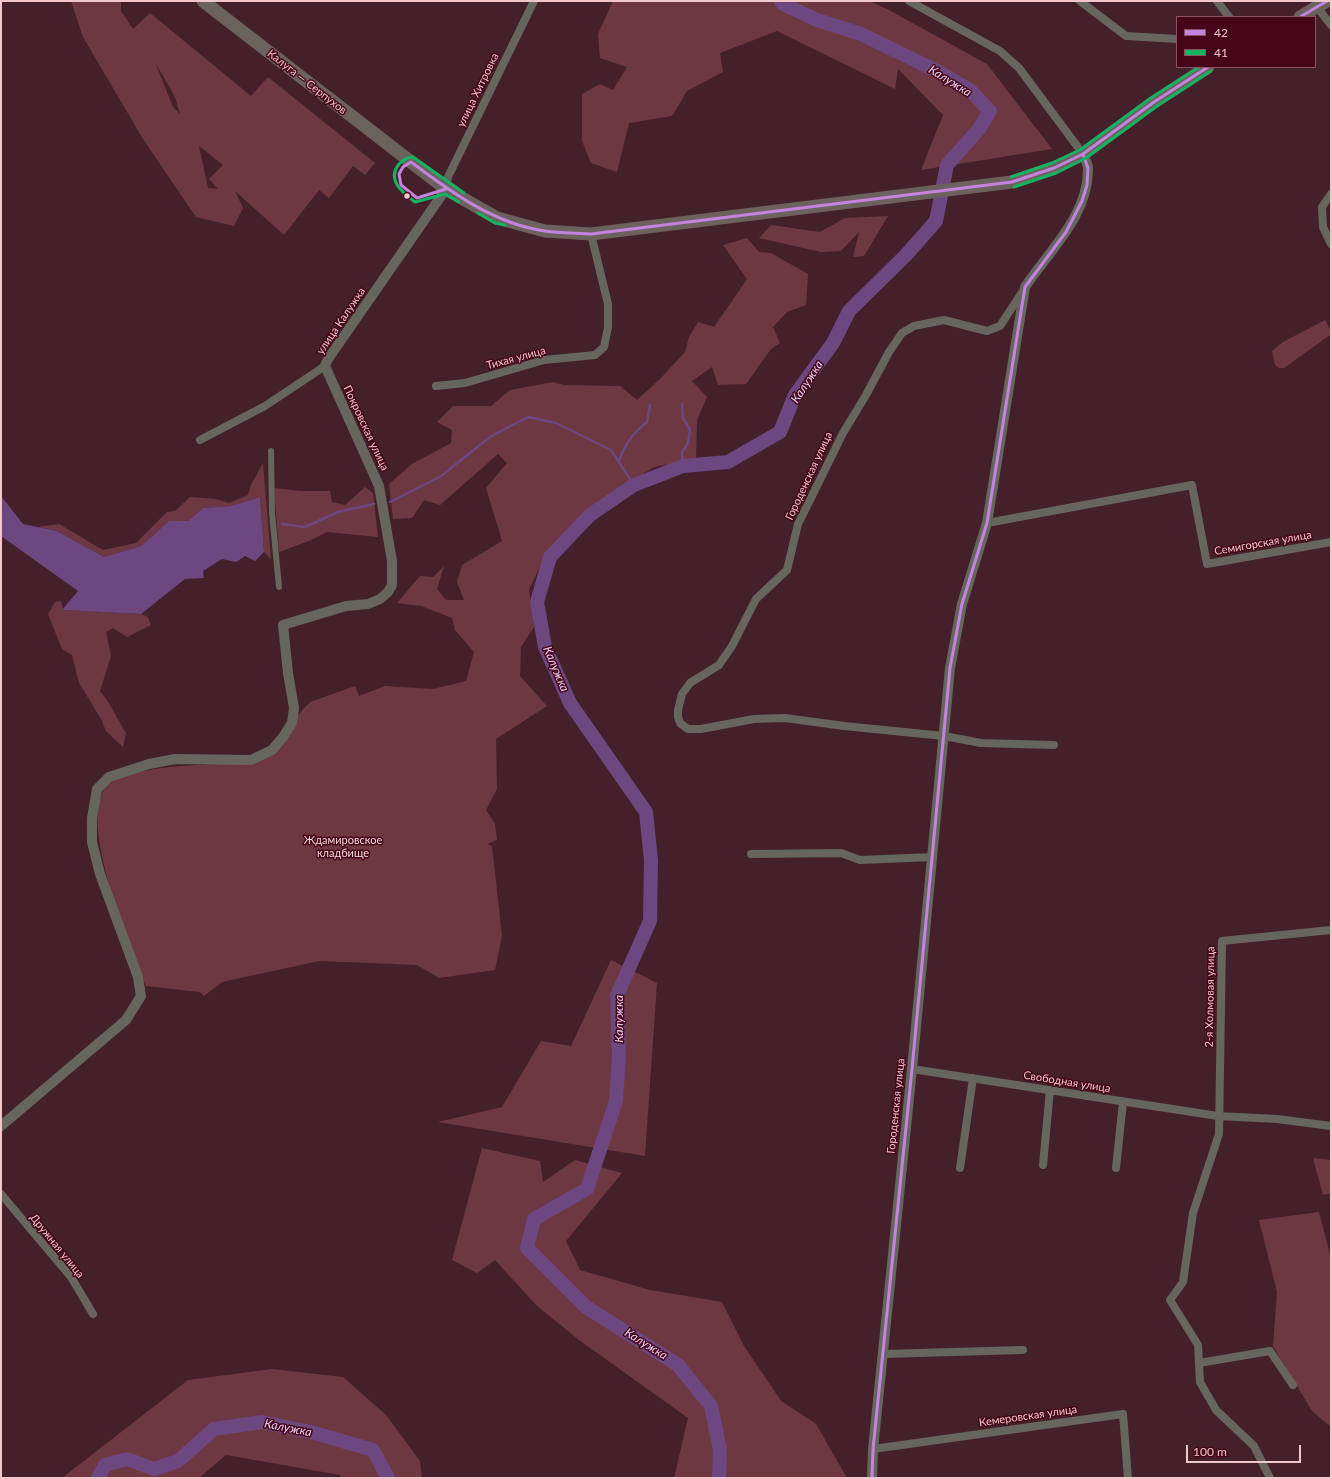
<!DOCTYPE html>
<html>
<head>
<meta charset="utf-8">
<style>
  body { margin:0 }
  #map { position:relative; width:1332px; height:1479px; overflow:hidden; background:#44212a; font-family:Lato,sans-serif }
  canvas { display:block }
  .frame { position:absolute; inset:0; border:2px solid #f1c7cc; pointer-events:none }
  .legend { position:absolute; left:1176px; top:16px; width:140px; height:52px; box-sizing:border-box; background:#470519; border:1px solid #8b5361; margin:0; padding:5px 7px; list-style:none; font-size:12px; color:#f1c7cc }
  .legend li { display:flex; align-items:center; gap:8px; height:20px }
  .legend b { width:20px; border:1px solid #8b5361 }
  .scale { position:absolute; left:1186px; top:1445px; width:115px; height:18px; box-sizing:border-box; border:2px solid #f1c7cc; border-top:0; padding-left:5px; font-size:12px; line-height:14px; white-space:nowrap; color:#f1c7cc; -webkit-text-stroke:3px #470519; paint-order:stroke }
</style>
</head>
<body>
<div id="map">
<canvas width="1332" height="1479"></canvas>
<div class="frame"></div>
<ul class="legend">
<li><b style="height:5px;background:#c483df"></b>42</li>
<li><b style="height:5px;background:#13b361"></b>41</li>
</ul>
<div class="scale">100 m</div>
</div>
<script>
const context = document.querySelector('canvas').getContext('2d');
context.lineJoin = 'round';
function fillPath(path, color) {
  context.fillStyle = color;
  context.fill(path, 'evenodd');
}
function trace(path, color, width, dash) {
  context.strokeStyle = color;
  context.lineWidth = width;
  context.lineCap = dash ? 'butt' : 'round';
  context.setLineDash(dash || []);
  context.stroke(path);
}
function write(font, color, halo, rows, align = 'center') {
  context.font = font + ' Lato,sans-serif';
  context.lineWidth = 3;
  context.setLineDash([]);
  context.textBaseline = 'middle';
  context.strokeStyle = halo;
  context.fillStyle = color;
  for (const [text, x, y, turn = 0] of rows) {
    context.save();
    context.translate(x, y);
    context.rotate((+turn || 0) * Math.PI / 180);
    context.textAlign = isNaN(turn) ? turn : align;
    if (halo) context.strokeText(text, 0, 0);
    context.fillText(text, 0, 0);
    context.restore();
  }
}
const green = new Path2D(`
  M71,1H121V11L133,29L150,13L251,96L268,77L375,163L365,175L353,166L329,198L319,190L284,235L235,191L243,208L234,226L196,217L143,139L83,37ZM155,62L175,97L180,114L173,107ZM199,146L223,165L209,179L218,189L208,188Z
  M613,1H869L887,9L987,64L1052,149L921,170L943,115L898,69L895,89L777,31L720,53L723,72L687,91L672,116L629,123L617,172L591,163L582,141V94L600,84L613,90L627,67L600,58L598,34Z
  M888,216L864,256L853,257L859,232L841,251L821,252L759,238L771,225L820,232L845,218Z
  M747,238L759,252L771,253L808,274L806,305L787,312L773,327L780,343L771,349L746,384L718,385L712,367L692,381L707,397L697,420L696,459L654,467L603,499L546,553L529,590L534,627L521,647L520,676L547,706L496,739L497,789L486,810L495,824L497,840L487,844L492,846L502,936L495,970L439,978L417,965L319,961L222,982L204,996L200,992L146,986C132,948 73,815 109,783C113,780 118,778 122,776C128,773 136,772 143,771C180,764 217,765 255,762L310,702L355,686L359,696L385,686L433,689L466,681L474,652L455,630L452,618L421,606L397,603L420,576L433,577L444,566L437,589L446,600H464L457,582L462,565L502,541L486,488L507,463L498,454L440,505L424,500L412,518L393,519L389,484L412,464L451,443L452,430L437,422L453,406H491L510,390L553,382L564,385L620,386L637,400L661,378L685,352L689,337L698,322L714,327L747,279L723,245Z
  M1325,320L1331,331L1330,335L1284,368H1279L1275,365L1272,351L1283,342Z
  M263,463L271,559L264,552L260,497L231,506L203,508L188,521H169L141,546L104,557L57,531L38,527L59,524L103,550L136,543L167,512L175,511L190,497L216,499L229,503L248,495L251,485Z
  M365,487L373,493L378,537L327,532L309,541L279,552L274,488L300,491H330L332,502L345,505Z
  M61,601L63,610L141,614L148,617L151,625L127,637L113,628L106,632L111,656L100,691C111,704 117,719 126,733L123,747L106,731L101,719L79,683L72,655L62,649L48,614L55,602Z
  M611,960L657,983L645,1156L438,1122L502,1107L541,1041L571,1046Z
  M482,1148L540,1161L543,1182L575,1160L622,1173L566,1241L580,1270L650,1290L722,1302L744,1346L781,1401L816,1424L847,1478H674L688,1418L579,1340L536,1305L495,1260L477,1273L452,1260Z
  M1313,1158L1331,1160V1193L1323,1195Z
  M1319,1212L1331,1258V1427L1312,1411L1273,1346L1277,1292L1259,1220Z
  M272,1369L343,1377L386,1415L420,1461L422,1478H341L340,1475L226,1455L199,1478H62L188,1380Z`);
const water = new Path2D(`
  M1,496L23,524L57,531L104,557L141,546L169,521H188L203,508L231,506L260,497L264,552L255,561L245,556L236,562L222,559L203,571L204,578L185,579L141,614L62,610L78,591L1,536Z`);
const stream = new Path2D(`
  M682,404L683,418L690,430L688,443L682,452L683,466
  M619,461C624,446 634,432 647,422L650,405
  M390,502L441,476L490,437L528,417L556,423L611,450L634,485
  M282,524L305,527L338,512L374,504`);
const river = new Path2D(`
  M98,1478L105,1465L127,1459L154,1469L178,1461L214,1429L262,1422L311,1432L373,1450L388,1478
  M719,1478L720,1450L711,1406L678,1365L586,1307L527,1248L534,1219L587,1189L616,1101L619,1057L617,995L650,921L651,860L646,812L570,703L545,647L537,602L550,557L590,515L634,485L683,466L728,462L780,432L795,395L833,343L849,311L906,255L936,221L947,165L979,129L990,111L970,90L939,72L861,34L817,20L783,4L781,1`);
const pedestrian = new Path2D(`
  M271,451L272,513L279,587`);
const minor = new Path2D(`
  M909,1L1000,51L1019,68L1083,154
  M1080,1L1126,36L1177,39
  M1217,1L1229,17
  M1317,7L1331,25
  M446,189L448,177L534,1
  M1331,194L1322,207L1323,227L1331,244
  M1023,291L1000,326L987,331L944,320L914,326L902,333L889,352L866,395L843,433L811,498L798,524L787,570L756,599L732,646L719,665L690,683L682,694L678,710V717L680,723L688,729H701L754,719L785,718L844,726L944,736L981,743L1054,745
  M436,386L465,383L544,360L595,355L604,347L608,327V304L591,234
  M200,440L265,406L325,366
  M987,523L1192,485L1207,564L1331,542
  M751,854L841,853L860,860L933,857
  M912,1069L1218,1116L1277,1119L1331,1126
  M1043,1165L1050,1090
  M960,1168L973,1078
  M1116,1168L1123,1102
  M1,1194L71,1277L93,1314
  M883,1354L1023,1350
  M1199,1363L1270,1351L1293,1385
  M873,1449L1123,1414L1128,1478
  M1270,1478L1254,1446L1216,1410L1200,1382L1198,1345L1170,1300L1183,1282L1193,1213L1219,1134L1222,941L1331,930`);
const tertiary = new Path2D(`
  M1,1126L126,1020L141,996L138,977L100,874L92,842V818L97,789L109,777L149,764L175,759L251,760L272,750L283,737L292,723L294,708L288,673L283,625L346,606L368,604L380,599L388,592L392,585V561L379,486L325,366L328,359L446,189
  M872,1478L873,1449L912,1069L950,668L962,604L987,523L1025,287C1049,251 1089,215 1088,168C1088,163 1084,158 1083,154`);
const primary = new Path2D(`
  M203,1L446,189L497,218L545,231L591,234L1012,182L1054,168L1083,154L1154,102L1208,67
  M1300,17L1327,1`);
const bus1 = new Path2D(`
  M1300,17L1327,1
  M446,189L417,198L401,185L399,174L403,167L411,162C451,192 494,224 545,231C560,233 576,233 591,234L1012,182L1054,168L1083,154L1154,102L1208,67
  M872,1478L873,1449L912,1069L950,668L962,604L987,523L1025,287L1066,232L1082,201L1087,185L1088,168L1083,154`);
const bus2 = new Path2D(`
  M1011,177L1052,163L1080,150L1151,98L1199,67
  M1014,187L1056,173L1086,158L1157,106L1211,71
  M459,202L445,194L415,202C403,193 386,180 399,164C403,160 407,157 413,157L464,193
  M478,213L495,223L505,225`);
const markers = [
  [407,196,3.5,"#f1c7cc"]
];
const streetNames = [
  ["Калуга — Серпухов",307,82,38],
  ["улица Хитровка",478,90,-64],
  ["улица Калужка",341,321,-56],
  ["Тихая улица",516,358,-15],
  ["Покровская улица",366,428,65],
  ["Городенская улица",809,476,-65],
  ["Семигорская улица",1263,543,-10],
  ["2-я Холмовая улица",1210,997,-89],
  ["Свободная улица",1067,1082,9],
  ["Городенская улица",896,1106,-84],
  ["Дружная улица",57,1246,51],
  ["Кемеровская улица",1028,1416,-8]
];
const parkNames = [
  ["Ждамировское",343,840],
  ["кладбище",343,853]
];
const waterNames = [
  ["Калужка",950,81,32],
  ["Калужка",807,382,-57],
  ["Калужка",556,669,67],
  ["Калужка",619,1019,-90],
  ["Калужка",646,1344,32],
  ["Калужка",288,1428,11]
];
fillPath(green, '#6e3842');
fillPath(water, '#6c4780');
trace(stream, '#6c4780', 2.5);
trace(river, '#6c4780', 14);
trace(pedestrian, '#66665e', 6);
trace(minor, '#66665e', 8);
trace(tertiary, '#66665e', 10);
trace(primary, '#6c625d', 13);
trace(bus1, '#c483df', 3);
trace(bus2, '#13b361', 3);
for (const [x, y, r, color] of markers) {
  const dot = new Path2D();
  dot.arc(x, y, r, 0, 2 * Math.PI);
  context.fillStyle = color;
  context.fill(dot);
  trace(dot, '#470519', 1.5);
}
write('11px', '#f1c7cc', '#470519', streetNames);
write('11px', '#f3dadd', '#470519', parkNames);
write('italic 12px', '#e7d3f7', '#470519', waterNames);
</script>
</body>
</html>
